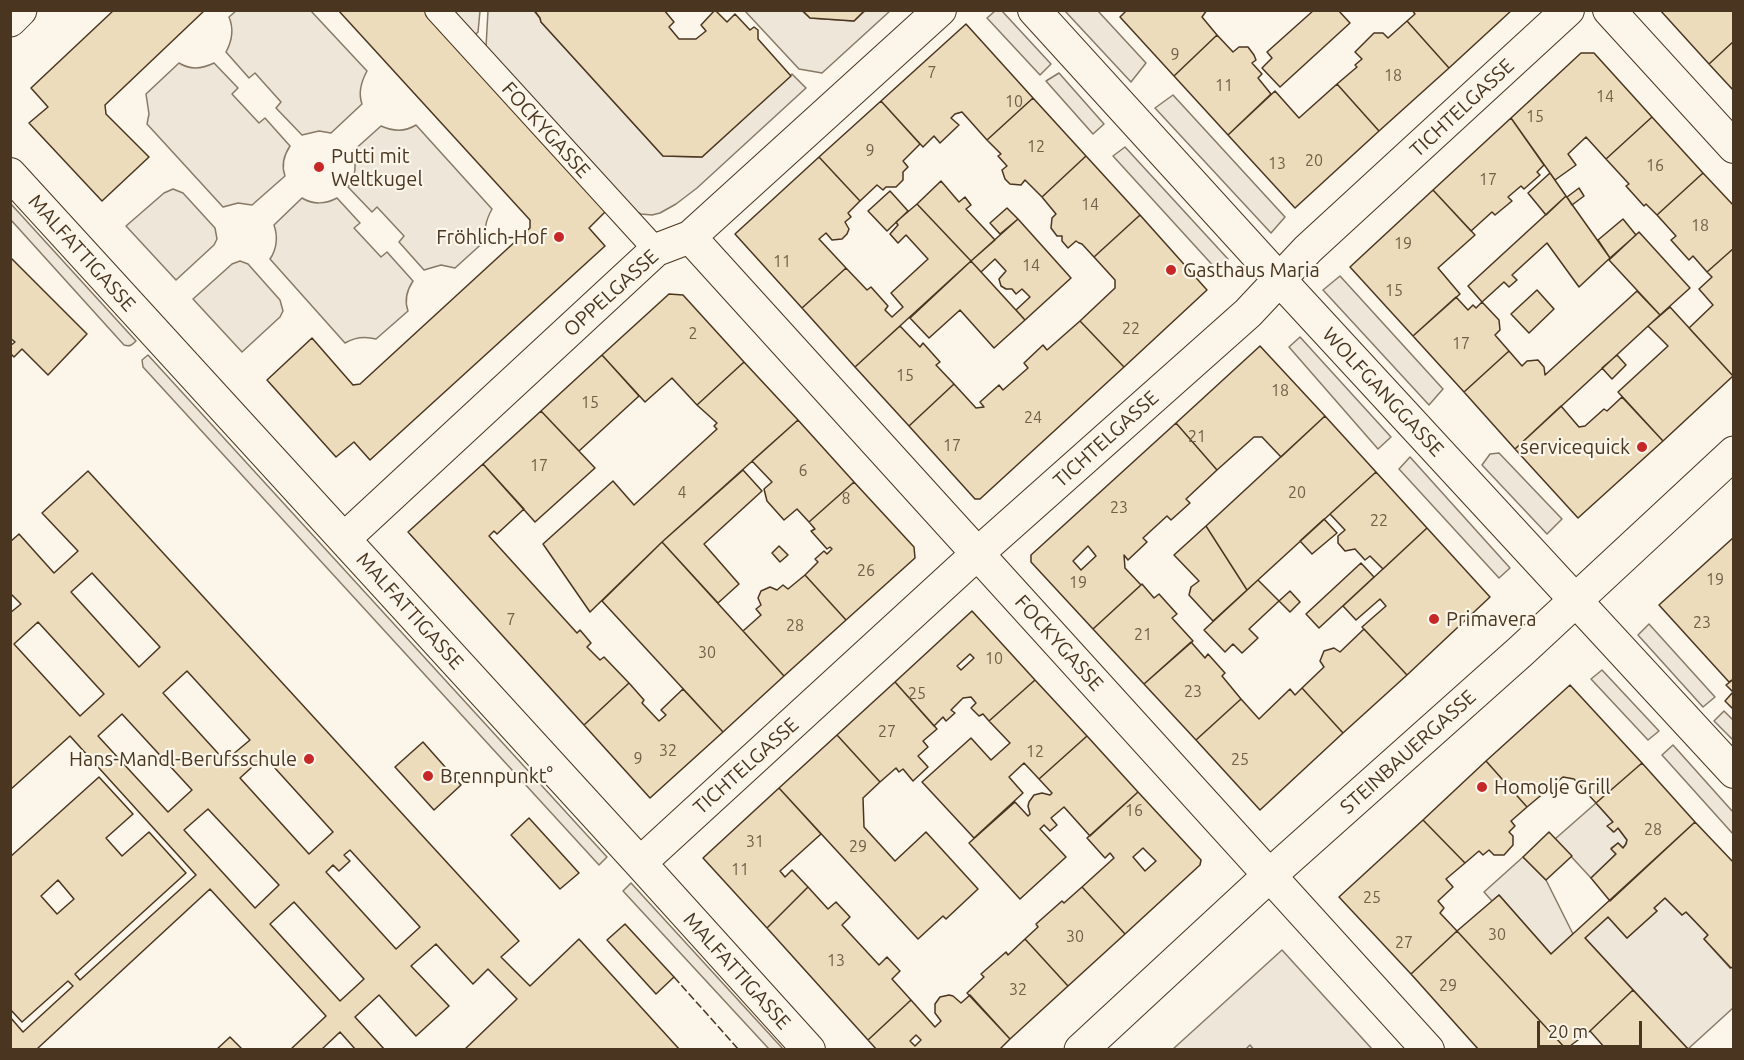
<!DOCTYPE html>
<html>
<head>
<meta charset="utf-8">
<style>
  body { margin:0 }
  #map { position:relative; width:1744px; height:1060px; overflow:hidden; background:#fbf6e9; font-family:Ubuntu,sans-serif }
  canvas { display:block }
  .frame { position:absolute; inset:0; border:12px solid #4a3520; pointer-events:none }
  .scale { position:absolute; left:1537px; top:1021px; width:105px; height:27px; box-sizing:border-box; border:3px solid #4a3520; border-top:0; padding-left:8px; font-size:18px; line-height:21px; white-space:nowrap; color:#4a3520; -webkit-text-stroke:4px #fbf6e9; paint-order:stroke }
</style>
</head>
<body>
<div id="map">
<canvas width="1744" height="1060"></canvas>
<div class="frame"></div>
<div class="scale">20 m</div>
</div>
<script>
const context = document.querySelector('canvas').getContext('2d');
context.lineJoin = 'round';
function fillPath(path, color) {
  context.fillStyle = color;
  context.fill(path, 'evenodd');
}
function trace(path, color, width, dash) {
  context.strokeStyle = color;
  context.lineWidth = width;
  context.lineCap = dash ? 'butt' : 'round';
  context.setLineDash(dash || []);
  context.stroke(path);
}
function write(font, color, halo, rows, align = 'center') {
  context.font = font + ' Ubuntu,sans-serif';
  context.lineWidth = 4.5;
  context.setLineDash([]);
  context.textBaseline = 'middle';
  context.strokeStyle = halo;
  context.fillStyle = color;
  for (const [text, x, y, turn = 0] of rows) {
    context.save();
    context.translate(x, y);
    context.rotate((+turn || 0) * Math.PI / 180);
    context.textAlign = isNaN(turn) ? turn : align;
    if (halo) context.strokeText(text, 0, 0);
    context.fillText(text, 0, 0);
    context.restore();
  }
}
const green = new Path2D(`
  M237,10L311,11L367,71C361,82 358,93 362,104L331,133L319,131L302,135L276,108L281,102L255,73L249,78L226,52C232,41 234,29 229,17Z
  M452,11H480L478,32L475,35Z
  M488,11H534L540,18L541,22L663,156L702,157L792,74L806,88L697,188L676,204L660,213L652,215L641,214L635,211L486,47Z
  M745,11H802L810,18L854,21L865,11H890L822,73L799,69Z
  M995,11H1002L1051,64L1040,75L987,18Z
  M1065,11H1098L1146,63L1131,82Z
  M179,63C190,70 202,69 214,63L238,88L232,94L259,123L265,118L290,146C284,155 281,165 285,176L252,205L238,203L223,207L147,124L149,114L146,94Z
  M1059,73L1104,124L1093,134L1046,81Z
  M1173,95L1285,217L1271,233L1155,108Z
  M416,125L492,209C487,218 483,229 487,239L455,268L441,265L424,270L399,242L404,236L377,207L372,212L348,187C356,177 357,163 352,152L381,126C392,131 405,132 416,125Z
  M1125,147L1228,259L1217,270L1113,156Z
  M173,189L183,193L215,228L217,239L214,245L176,280L126,226L164,193Z
  M302,198C313,205 326,204 337,198L360,223L354,228L381,257L387,252L413,281C407,290 404,300 408,311L376,339C365,336 355,337 345,343L270,259C277,249 278,236 274,225Z
  M11,204L136,341C132,345 130,347 124,345L11,220Z
  M240,261L248,264L280,300L283,311L280,317L242,352L193,299L232,264Z
  M1340,276L1443,389L1429,405L1323,290Z
  M1300,337L1391,437L1378,449L1289,347Z
  M148,355L607,857L599,865L143,367L142,360Z
  M1499,453L1562,519L1547,534L1482,465L1490,454Z
  M1410,457L1510,568L1499,578L1399,469Z
  M1649,624L1715,697L1703,707L1638,635Z
  M1602,670L1659,731L1648,740L1591,679Z
  M1724,711L1733,720V740L1714,721Z
  M1673,745L1733,812V834L1662,755Z
  M1596,803L1613,822L1608,826L1613,832L1618,828L1627,840L1626,844L1623,848L1618,843L1611,848L1616,854L1591,878L1555,839Z
  M1523,857L1546,880L1573,934L1551,954L1499,895L1492,901L1484,892Z
  M631,883L783,1049H769L623,891Z
  M1665,898L1682,915L1686,912L1708,935L1704,939L1730,968L1733,966V1008L1688,1049L1585,938L1608,917L1627,938L1657,911L1654,908Z
  M1282,950L1372,1049L1254,1050L1250,1045L1246,1049H1173Z`);
const building = new Path2D(`
  M114,10H205L105,105L106,114L149,157L102,201L29,123L48,107L31,88Z
  M338,10H424L606,211L589,228L605,246L370,460L354,442L336,457L267,380L312,338L353,385L360,384L530,228V220Z
  M534,10H664L674,22L669,27L679,39H696L706,31L701,25L715,10L727,22L735,14L750,30L754,27L758,30V39L791,76L702,157L663,156L541,22L540,18Z
  M802,10H865L854,21L810,18Z
  M1127,10H1207L1202,17L1217,35L1174,76L1120,17Z
  M1314,10H1338L1350,23L1280,87L1262,68L1272,58L1267,52Z
  M1412,10H1512L1449,68L1407,21L1415,14Z
  M1660,10H1734V41L1709,64Z
  M1407,21L1449,68L1379,131L1337,84L1357,67L1355,65L1362,59L1355,52L1374,33H1383L1388,38Z
  M966,24L1033,98L987,140L962,112L955,114L951,118L959,125L940,143L934,136L923,147L881,101Z
  M1217,35L1233,52L1239,47H1248L1254,55L1256,60L1252,63L1262,74L1258,78L1271,94L1228,135L1174,76Z
  M1734,41V91L1709,64Z
  M1581,53H1594L1652,117L1606,159L1586,137L1568,154L1576,165L1555,180L1511,118Z
  M1337,84L1379,131L1295,208L1228,135L1275,91L1299,118Z
  M1033,98L1086,156L1042,197L1025,180L1021,185L1010,184L1005,179L1002,170L1007,166L998,156L1001,154L987,140Z
  M881,101L920,144L903,161L908,167L903,172V180L896,187H886L883,190L877,185L860,201L819,157Z
  M1652,117L1703,173L1657,215L1646,204L1644,206L1626,186L1629,184L1606,159Z
  M1511,118L1544,165L1537,172L1540,175L1524,189L1521,186L1508,197L1512,201L1495,215L1492,212L1471,231L1433,190Z
  M1086,156L1140,215L1094,257L1082,244L1079,243L1076,241L1068,248L1062,241V236H1057L1051,228L1052,218L1056,214L1042,197Z
  M819,157L860,201L848,213L851,217L845,222L849,229L847,234L842,239L832,240L826,233L819,239L846,268L802,308L735,234Z
  M1550,173L1566,196L1546,215L1528,193Z
  M1703,173L1734,206V248L1707,272L1693,256L1689,260L1671,240L1676,236L1657,215Z
  M941,181L959,202L965,197L971,205L966,209L995,240L971,261L917,204Z
  M1579,188L1584,196L1572,205L1567,197Z
  M1433,190L1475,235L1438,268L1460,294L1413,336L1350,267Z
  M890,191L908,211L887,231L868,211Z
  M1566,196L1610,258L1579,287L1547,243L1512,275L1517,280L1509,287L1504,282L1482,302L1468,286Z
  M917,204L971,261L855,367L802,308L846,268L867,290L871,287L888,306L885,310L892,317L903,307L891,293L928,259L906,235L898,243L890,234L898,225L896,222Z
  M1007,208L1018,219L1000,234L990,223Z
  M1140,215L1207,290L1124,367L1080,321L1115,288V280L1094,257Z
  M1018,219L1071,278L1025,320L1016,310L1030,297L1022,289L1016,294L1012,289H1006L1001,286L999,279L1006,271L995,259L981,272L971,261Z
  M1623,219L1636,235L1610,258L1598,240Z
  M1639,232L1690,288L1660,315L1609,260Z
  M1734,248V376H1733L1689,328L1713,305L1699,289L1712,277L1707,272Z
  M10,257L87,334L48,375L22,349L14,357L10,353V346L15,342L10,338Z
  M971,261L1025,320L994,348L960,310L929,338L910,318Z
  M1537,290L1554,309L1529,333L1511,314Z
  M1637,291L1660,315L1515,449L1464,392L1509,351L1522,366L1527,361L1538,360L1544,367L1545,375Z
  M669,294L683,295L744,362L697,405L672,378L645,402L602,355Z
  M1456,297L1468,310L1473,305L1476,308L1482,302L1499,320L1500,330L1495,335L1509,351L1464,392L1413,336Z
  M1670,307L1733,376L1663,441L1618,392L1668,346L1648,326Z
  M1080,321L1124,367L980,499H975L909,426L954,384L976,408L984,407L980,402L999,385L1003,390L1028,368L1024,363L1043,345L1047,350Z
  M900,326L920,347L923,343L940,362L936,365L954,384L909,426L855,367Z
  M1260,346L1325,416L1281,457L1262,437H1254L1217,470L1176,423Z
  M602,355L639,396L579,451L541,411Z
  M1617,355L1626,365L1612,379L1602,368Z
  M744,362L798,420L662,542L590,612L543,544L613,481L634,505L717,429L714,426L717,423L697,405Z
  M1622,397L1663,441L1578,518L1515,449L1561,406L1579,427L1585,426L1604,409L1607,411Z
  M541,411L595,468L535,522L483,464Z
  M1325,416L1376,472L1247,590L1206,526Z
  M798,420L854,482L809,522L797,509L784,520L767,501L764,489L772,482L752,461Z
  M1176,423L1217,470L1186,499L1190,503L1171,520L1167,516L1143,538L1147,542L1128,560L1124,555L1125,568L1141,585L1093,629L1031,562V555ZM1088,546L1096,556L1081,570L1073,561Z
  M483,464L524,509L497,534L494,531L489,536L577,633L580,630L591,643L587,647L600,660L604,657L629,683L584,725L408,532Z
  M743,470L762,491L704,544L739,584L718,603L662,542Z
  M88,471L519,941L501,957L530,986L579,939L680,1050H464L517,999L488,969L473,984L436,944L411,966L449,1006L416,1036L379,995L355,1017L385,1050H356L340,1032L321,1050H290L326,1016L210,889L38,1048L39,1050H10V1017L23,1032L73,986L68,981L22,1022L10,1009V857L99,777L133,814L106,838L122,856L149,832L186,873L75,974L80,980L196,875L70,736L10,790V613L21,604L10,593V542L19,534L54,573L78,551L42,513ZM92,573L160,647L139,667L71,592ZM38,622L104,694L80,716L14,644ZM187,671L250,740L225,761L163,693ZM122,714L192,790L168,812L98,736ZM264,756L333,832L309,854L240,778ZM208,809L279,885L255,908L184,830ZM350,850L420,927L396,949L326,872L333,865L339,871L350,861L344,855ZM58,880L74,899L57,914L41,896ZM294,902L364,979L340,1001L270,924Z
  M1376,472L1427,528L1383,569L1370,556L1365,560L1355,549L1345,551L1338,543V536L1345,530L1330,514Z
  M854,482L914,547L915,558L846,620L805,575L818,562L815,559L824,551L827,554L832,549L830,547L827,549L811,531L815,529L809,522Z
  M1324,519L1337,533L1312,554L1300,541Z
  M1206,526L1247,590L1213,621L1189,595L1191,587L1199,581L1174,555Z
  M1427,528L1490,597L1407,675L1362,627L1386,606L1380,599L1356,620L1343,606Z
  M1734,537V679L1729,682L1659,605Z
  M662,542L784,676L723,732L602,601Z
  M779,546L788,555L780,562L772,553Z
  M1361,563L1374,577L1319,628L1306,614Z
  M805,575L846,620L784,676L743,631L761,615L756,609L761,605L758,598L761,591L770,587L777,590L783,585L788,589Z
  M1258,580L1279,601L1249,629L1258,638L1242,653L1233,644L1225,652L1204,630Z
  M1142,584L1154,598L1159,594L1177,614L1172,618L1193,641L1144,684L1093,629Z
  M1290,591L1300,602L1290,612L1279,601Z
  M972,611L1035,680L989,721L983,714L979,716L971,708L976,703L971,697L963,698L951,710L955,713L946,721L943,717L934,726L895,682ZM970,654L974,658L961,670L957,666Z
  M1364,629L1407,675L1343,733L1302,688L1324,667L1320,661L1324,651L1334,648L1340,652Z
  M1191,642L1205,658L1208,654L1225,673L1222,676L1241,699L1196,740L1144,684Z
  M1734,679V710L1725,701L1733,692L1726,685Z
  M1035,680L1087,736L1039,779L1024,763L1009,777L1023,793L974,838L922,782L971,738L991,760L1010,743L989,721Z
  M895,682L937,729L923,741L928,747L918,756L928,767L913,781L903,769L899,772L896,768L880,782L837,735Z
  M629,683L644,700L642,703L659,721L666,715L661,710L683,689L723,732L650,798L584,725Z
  M1570,685L1642,763L1596,803L1574,779L1563,777L1527,807L1486,761Z
  M1302,688L1343,733L1260,810L1196,740L1241,699L1259,719L1290,689L1295,695Z
  M837,735L880,782L863,798L864,827L895,861L926,832L978,889L946,919L943,916L918,939L779,788Z
  M1087,736L1138,792L1090,836L1064,807L1051,818L1057,825L1050,831L1044,825L1040,829L1066,857L1020,899L969,843L1015,802L1028,816L1030,814L1028,806L1029,802L1034,795L1042,793L1050,795L1052,793L1039,779Z
  M423,742L461,785L434,810L395,767Z
  M1486,761L1527,807L1511,821L1515,826L1509,832L1513,836V845L1504,855H1494L1489,850L1483,855L1479,851L1465,863L1423,820Z
  M1642,763L1695,822L1610,901L1591,878L1616,854L1611,849L1618,843L1623,848L1626,844L1627,840L1618,828L1614,832L1607,826L1613,822L1596,803Z
  M779,788L821,834L780,871L785,877L792,870L808,887L767,928L703,858Z
  M1138,792L1201,860L1200,865L1125,934L1082,887L1114,858L1110,853L1105,858L1087,838ZM1143,848L1156,861L1145,871L1133,857Z
  M529,818L579,873L560,889L511,835Z
  M1423,820L1465,863L1446,879L1453,887L1438,901L1444,908L1440,913L1457,931L1411,974L1339,897Z
  M1695,822L1734,863V966L1731,968L1704,939L1708,935L1686,912L1682,915L1665,898L1654,908L1657,911L1627,938L1608,917L1585,938L1633,990L1590,1031L1566,1049L1457,931L1499,895L1551,954Z
  M1549,832L1572,856L1546,880L1523,857Z
  M808,887L828,909L836,902L850,917L842,925L879,965L887,957L900,971L892,979L911,1000L868,1040L767,928Z
  M1082,887L1125,934L1068,986L1025,939L1038,927L1036,924L1062,901L1064,903Z
  M625,924L674,977L656,994L607,940Z
  M1457,931L1566,1049L1479,1050L1411,974Z
  M1025,939L1068,986L1010,1039L967,993L984,977L981,974L1006,952L1008,955Z
  M1633,990L1688,1049L1603,1050L1605,1048L1590,1031Z
  M949,995L953,996L961,1003L970,995L1010,1039L999,1050H877L868,1040L911,1000L935,1027L941,1021L935,1013V1004L940,997ZM916,1035L921,1040L915,1046L910,1041Z
  M230,1037L243,1050H216Z`);
const pedestrian = new Path2D(`
  M437,10L656,250`);
const minor = new Path2D(`
  M1034,10L1279,279L1734,772
  M1609,10L1734,147
  M10,174L640,863L809,1050
  M690,237L1428,1050
  M344,539L656,250L690,237L940,10
  M640,863L977,554L1248,313L1308,249L1568,10`);
const tertiary = new Path2D(`
  M10,20L20,10
  M1081,1050L1270,875L1521,651L1734,453`);
const fence = new Path2D(`
  M674,977L739,1050`);
const markers = [
  [319,167,6,"#c62828"],
  [559,237,6,"#c62828"],
  [1171,270,6,"#c62828"],
  [1642,447,6,"#c62828"],
  [1434,619,6,"#c62828"],
  [309,759,6,"#c62828"],
  [428,776,6,"#c62828"],
  [1482,787,6,"#c62828"]
];
const numberNames = [
  ["9",1175,55],
  ["7",932,73],
  ["18",1393,76],
  ["11",1224,86],
  ["14",1605,97],
  ["10",1014,102],
  ["15",1535,117],
  ["12",1036,147],
  ["9",870,151],
  ["20",1314,161],
  ["13",1277,164],
  ["16",1655,166],
  ["17",1488,180],
  ["14",1090,205],
  ["18",1700,226],
  ["19",1403,244],
  ["11",782,262],
  ["14",1031,266],
  ["15",1394,291],
  ["22",1131,329],
  ["2",693,334],
  ["17",1461,344],
  ["15",905,376],
  ["18",1280,391],
  ["15",590,403],
  ["24",1033,418],
  ["21",1197,437],
  ["17",952,446],
  ["17",539,466],
  ["6",803,471],
  ["4",682,493],
  ["20",1297,493],
  ["8",846,499],
  ["23",1119,508],
  ["22",1379,521],
  ["26",866,571],
  ["19",1715,580],
  ["19",1078,583],
  ["7",511,620],
  ["23",1702,623],
  ["28",795,626],
  ["21",1143,635],
  ["30",707,653],
  ["10",994,659],
  ["23",1193,692],
  ["25",917,694],
  ["27",887,732],
  ["32",668,751],
  ["12",1035,752],
  ["9",638,759],
  ["25",1240,760],
  ["16",1134,811],
  ["28",1653,830],
  ["31",755,842],
  ["29",858,847],
  ["11",740,870],
  ["25",1372,898],
  ["30",1497,935],
  ["30",1075,937],
  ["27",1404,943],
  ["13",836,961],
  ["29",1448,986],
  ["32",1018,990]
];
const streetNames = [
  ["TICHTELGASSE",1462,108,-43],
  ["FOCKYGASSE",546,130,48],
  ["MALFATTIGASSE",82,253,48],
  ["OPPELGASSE",611,293,-42],
  ["WOLFGANGGASSE",1383,392,47],
  ["TICHTELGASSE",1106,439,-42],
  ["MALFATTIGASSE",410,611,48],
  ["FOCKYGASSE",1059,643,48],
  ["STEINBAUERGASSE",1408,752,-42],
  ["TICHTELGASSE",746,766,-42],
  ["MALFATTIGASSE",737,971,48]
];
const poiNames = [
  ["Putti mit",331,156],
  ["Weltkugel",331,179],
  ["Fröhlich-Hof",547,237,"right"],
  ["Gasthaus Maria",1183,270],
  ["servicequick",1630,447,"right"],
  ["Primavera",1446,619],
  ["Hans-Mandl-Berufsschule",297,759,"right"],
  ["Brennpunkt°",440,776],
  ["Homolje Grill",1494,787]
];
fillPath(green, '#ede6d9');
trace(green, '#887966', 1.5);
fillPath(building, '#ecdcbc');
trace(building, '#4a3520', 1.5);
trace(pedestrian, '#4a3520', 26);
trace(minor, '#4a3520', 34);
trace(tertiary, '#4a3520', 35);
trace(pedestrian, '#fbf6e9', 24);
trace(minor, '#fbf6e9', 32);
trace(tertiary, '#fbf6e9', 33);
trace(fence, '#4a3520', 1.5, [8, 3]);
for (const [x, y, r, color] of markers) {
  const dot = new Path2D();
  dot.arc(x, y, r, 0, 2 * Math.PI);
  context.fillStyle = color;
  context.fill(dot);
  trace(dot, '#fbf6e9', 2);
}
write('16px', '#725f47', null, numberNames);
write('20px', '#4a3520', '#fbf6e9', streetNames);
write('20px', '#4a3520', '#fbf6e9', poiNames, 'left');
</script>
</body>
</html>
